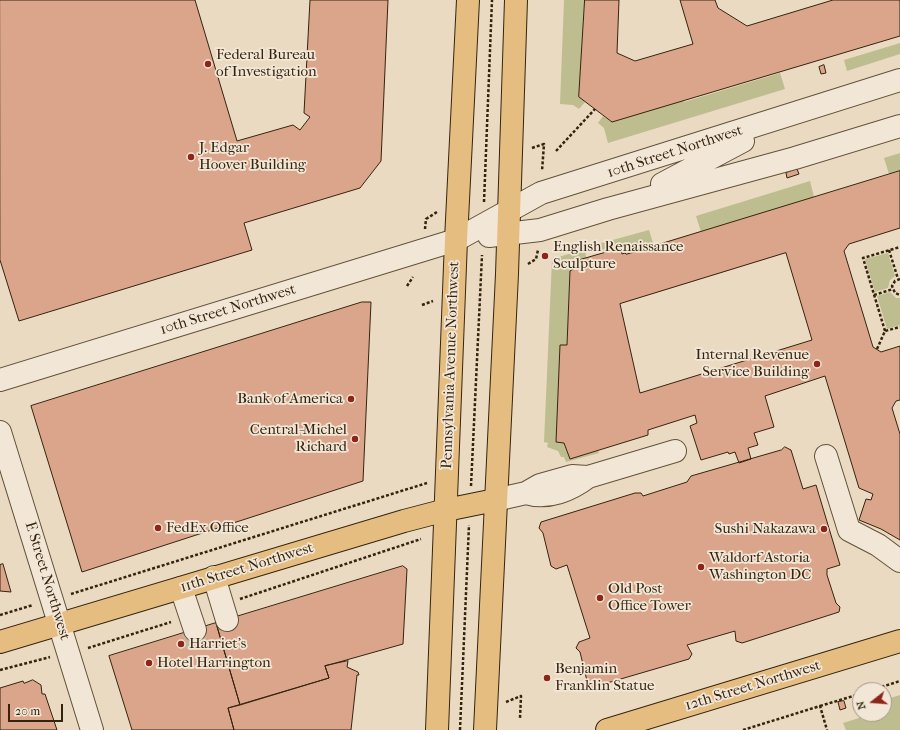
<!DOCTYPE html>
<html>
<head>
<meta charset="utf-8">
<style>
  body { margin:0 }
  #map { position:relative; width:900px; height:730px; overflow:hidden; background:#ebdac2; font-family:"IM FELL French Canon",serif }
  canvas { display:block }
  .north { position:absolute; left:852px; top:682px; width:40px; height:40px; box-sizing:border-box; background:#f2e7d7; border:1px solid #a69986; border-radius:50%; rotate:253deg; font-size:11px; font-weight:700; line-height:16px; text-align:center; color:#35240d }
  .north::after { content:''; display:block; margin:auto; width:14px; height:18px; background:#8f2418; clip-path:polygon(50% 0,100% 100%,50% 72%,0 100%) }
  .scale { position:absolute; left:8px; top:704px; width:55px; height:18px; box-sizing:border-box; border:2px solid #35240d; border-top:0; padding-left:5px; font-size:12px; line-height:14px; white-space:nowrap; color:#35240d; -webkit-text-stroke:3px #f2e7d7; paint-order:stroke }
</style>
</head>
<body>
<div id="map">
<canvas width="900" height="730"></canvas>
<div class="north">N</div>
<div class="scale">20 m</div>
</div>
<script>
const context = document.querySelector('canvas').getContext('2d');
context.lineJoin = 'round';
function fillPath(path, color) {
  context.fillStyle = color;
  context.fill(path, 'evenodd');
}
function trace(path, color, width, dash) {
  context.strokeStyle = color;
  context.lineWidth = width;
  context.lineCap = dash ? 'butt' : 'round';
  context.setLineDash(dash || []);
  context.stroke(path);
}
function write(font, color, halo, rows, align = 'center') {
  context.font = font + ' "IM FELL French Canon",serif';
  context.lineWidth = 3.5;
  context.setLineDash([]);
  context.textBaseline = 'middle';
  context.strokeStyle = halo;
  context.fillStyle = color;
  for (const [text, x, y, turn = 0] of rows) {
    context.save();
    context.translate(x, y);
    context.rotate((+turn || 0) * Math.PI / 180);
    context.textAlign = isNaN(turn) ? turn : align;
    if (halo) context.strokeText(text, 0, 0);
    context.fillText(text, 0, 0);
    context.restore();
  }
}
const green = new Path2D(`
  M564,0H585L580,95L585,102L579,109L573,105L560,104Z
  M900,43V54L847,71L844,60Z
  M780,73L785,89L608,143L604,128L598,123L603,116L612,122L683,99L684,102Z
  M900,153V171L889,174L884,158Z
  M810,181L814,197L701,232L696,216Z
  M649,230L654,246L626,254L625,253L601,254L598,244Z
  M585,249L586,258L575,261L577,267L570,271L567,345H560L556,442L564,443L570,459L598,450L599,453L566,462L564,457H561L558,451L547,447L548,443L544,442L552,259Z
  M888,253L895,276L890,280L888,288L875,292L865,259Z
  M890,292L896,298H900V325L887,329L877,296Z
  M900,695V730H846L843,723L859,718L856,709L860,707V714H884V700Z`);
const building = new Path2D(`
  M0,0H195L237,141L293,125L300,130L310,117L304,113L310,0H388L381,161L360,188L244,223L252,250L19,321L0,260Z
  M585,0H619L617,53L635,61L693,44L680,0H715L718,8L747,26L833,0H900V36L612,122L579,97Z
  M824,65L826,73L821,74L819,67Z
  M797,169L799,174L787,178L786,173Z
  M900,171V228L849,244L844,251L873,347L881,352L900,346V400L896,401L892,408L900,434V540L881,529L859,520L866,499L871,500L873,494L859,488L825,376L765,396L774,427L754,433L758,445L748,448L751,459L739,463L735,452L729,454L728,452L701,460L690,426L697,423L695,415L648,430V435L570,459L564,443L556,442L560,345H567L570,271L577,267L575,261L620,248L622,254L625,253L626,254ZM786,253L812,340L640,393L620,304Z
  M362,302H371L363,481L82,572L31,406Z
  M785,447L791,450L803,489L816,485L840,565L827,569V575L836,603L840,607L839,612L742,643L736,641L735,631L687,645L692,654L689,659L590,688L588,685L580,652L576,648L579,642L590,638L583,616L567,565L556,569L551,566L543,533L539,528L541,522L635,493H641L643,496L687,482L691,476L781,450Z
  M3,564L11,592L0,591V565Z
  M403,566L407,569L403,644L325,666L329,678L240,705L216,623Z
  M216,623L240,705L228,708L234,730H132L109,656Z
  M348,661L347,667L358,672L359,675H357L351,730H234L228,708L329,678L325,666Z
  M33,680L41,685L42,694H45L57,730H0V688L23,681L24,683Z
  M844,701L846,708L840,710L838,702Z`);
const minorTunnel = new Path2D(`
  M194,649L195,630L205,637`);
const path = new Path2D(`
  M532,148L544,144L542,171
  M556,151L595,109
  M484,202L492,0
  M425,229L426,219L437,212
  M889,250L898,279
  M528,264L536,259L538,250
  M900,279L895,281L892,286L895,293L900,295
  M407,286L413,277
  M874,295L893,289
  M422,305L433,301
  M885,331L863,258L900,247
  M877,349L885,331L900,327
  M471,486L482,255
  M71,594L427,483
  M240,599L421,539
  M0,615L33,605
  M88,648L171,622
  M0,670L50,657
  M872,690L900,681
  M506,702L521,696L520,718
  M820,706L860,694
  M460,730L469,525
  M743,730L820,706L827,730`);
const minor = new Path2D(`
  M662,184L743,141
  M489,236L540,230L608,209L795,158L900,126
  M0,380L456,240L541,193L900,80
  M0,432L92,730
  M826,456L849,530L878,545L900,561
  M588,477L675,451
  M495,500L526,493L540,485L572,476L588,477C571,490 548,500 526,493
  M214,577L227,620
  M181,588L195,630`);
const major = new Path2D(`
  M0,642L404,521L446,510L495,500
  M437,730L456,240L468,0
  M485,730L507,274L516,0
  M607,730L900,641`);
const markers = [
  [208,64,4,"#8f2418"],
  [191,157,4,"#8f2418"],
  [545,256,4,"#8f2418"],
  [817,364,4,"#8f2418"],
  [351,399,4,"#8f2418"],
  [355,439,4,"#8f2418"],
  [158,528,4,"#8f2418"],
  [824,529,4,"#8f2418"],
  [701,567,4,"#8f2418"],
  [600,598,4,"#8f2418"],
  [181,644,4,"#8f2418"],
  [149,663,4,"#8f2418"],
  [547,678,4,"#8f2418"]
];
const poiNames = [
  ["Federal Bureau",216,55],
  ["of Investigation",216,72],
  ["J. Edgar",199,148],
  ["Hoover Building",199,165],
  ["English Renaissance",553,247],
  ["Sculpture",553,264],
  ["Internal Revenue",809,355,"right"],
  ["Service Building",809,372,"right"],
  ["Bank of America",343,399,"right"],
  ["Central-Michel",347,430,"right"],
  ["Richard",347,447,"right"],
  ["FedEx Office",166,528],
  ["Sushi Nakazawa",816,529,"right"],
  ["Waldorf Astoria",709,558],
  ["Washington DC",709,575],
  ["Old Post",608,589],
  ["Office Tower",608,606],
  ["Harriet's",189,644],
  ["Hotel Harrington",157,663],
  ["Benjamin",555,669],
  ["Franklin Statue",555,686]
];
const streetNames = [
  ["10th Street Northwest",675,152,-18],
  ["10th Street Northwest",228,310,-17],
  ["Pennsylvania Avenue Northwest",451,365,-88],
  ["11th Street Northwest",247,568,-17],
  ["E Street Northwest",47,581,73],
  ["12th Street Northwest",753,686,-17]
];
fillPath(green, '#bebd8f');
fillPath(building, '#daa58b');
trace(building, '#35240d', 1);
trace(minorTunnel, '#c7b69e', 22, [22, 11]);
trace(minor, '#62523a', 24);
trace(major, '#35240d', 24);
trace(path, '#35240d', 2.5, [3, 2]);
trace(minor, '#f2e7d7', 22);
trace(major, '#e6bd81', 22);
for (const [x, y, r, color] of markers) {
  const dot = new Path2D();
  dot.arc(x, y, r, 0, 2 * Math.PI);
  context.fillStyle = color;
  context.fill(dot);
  trace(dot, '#f2e7d7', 1.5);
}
write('15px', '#35240d', '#f2e7d7', poiNames, 'left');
write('15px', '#35240d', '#f2e7d7', streetNames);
</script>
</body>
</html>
